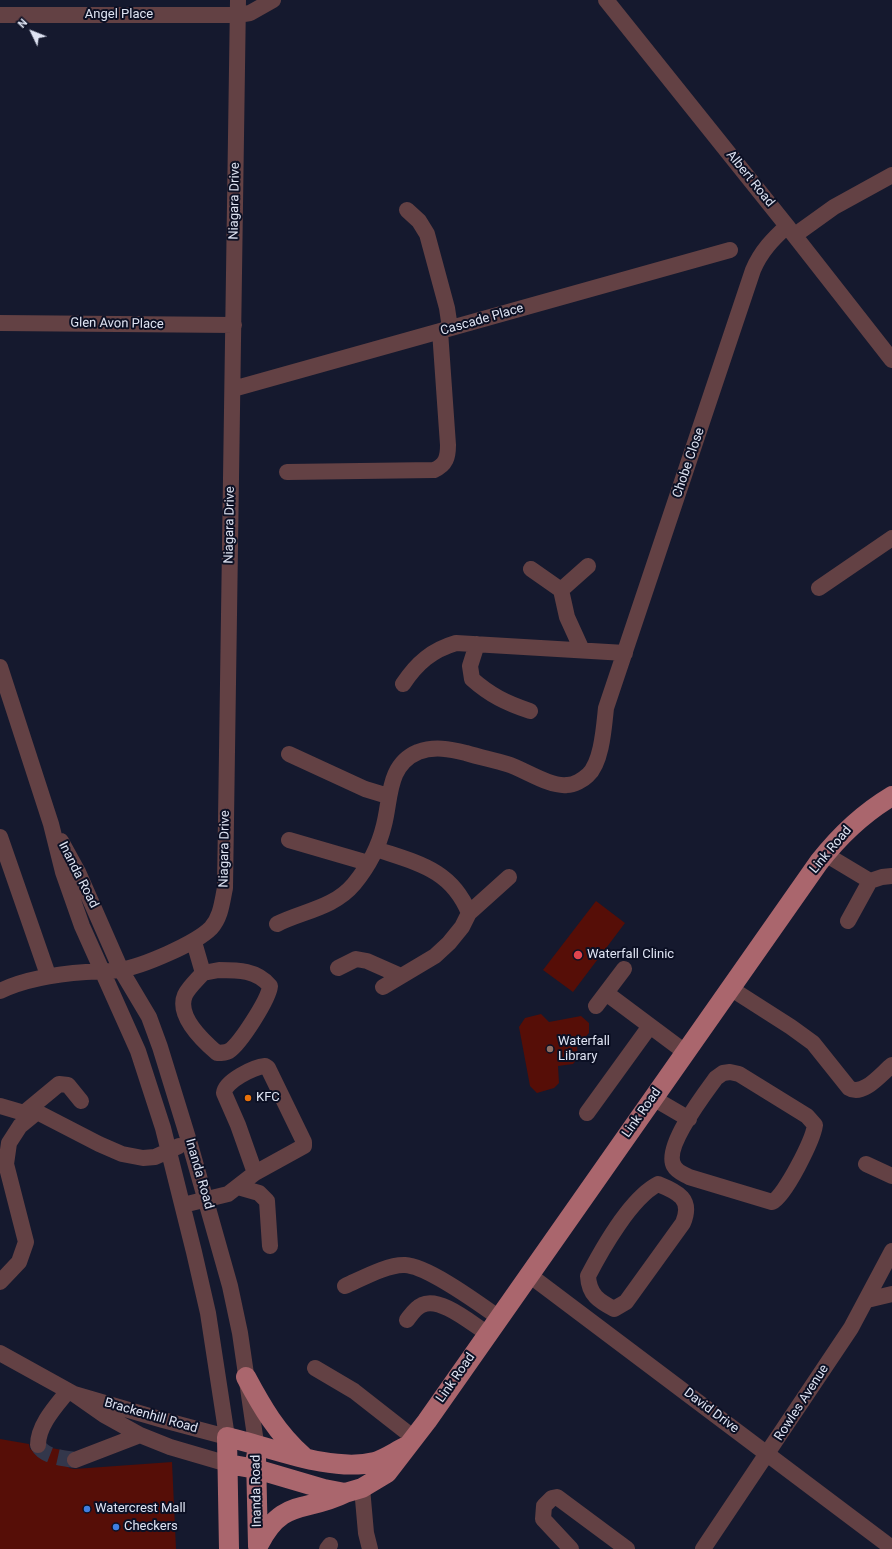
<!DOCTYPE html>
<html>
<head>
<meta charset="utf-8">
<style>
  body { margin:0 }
  #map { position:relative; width:892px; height:1549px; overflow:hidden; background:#15192e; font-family:Roboto,sans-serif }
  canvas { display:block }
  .north { position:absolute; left:12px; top:12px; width:40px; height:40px; -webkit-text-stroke:3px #0c1024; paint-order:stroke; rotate:313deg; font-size:11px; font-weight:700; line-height:16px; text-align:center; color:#dee3f2 }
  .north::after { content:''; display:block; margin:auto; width:14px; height:18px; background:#dee3f2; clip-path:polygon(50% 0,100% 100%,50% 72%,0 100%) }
</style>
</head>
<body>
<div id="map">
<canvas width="892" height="1549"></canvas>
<div class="north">N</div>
</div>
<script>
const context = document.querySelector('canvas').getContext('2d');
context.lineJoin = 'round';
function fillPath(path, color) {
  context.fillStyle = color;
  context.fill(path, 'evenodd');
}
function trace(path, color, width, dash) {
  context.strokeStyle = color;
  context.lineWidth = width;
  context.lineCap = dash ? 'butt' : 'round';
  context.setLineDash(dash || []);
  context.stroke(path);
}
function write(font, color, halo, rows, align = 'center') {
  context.font = font + ' Roboto,sans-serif';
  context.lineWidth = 4;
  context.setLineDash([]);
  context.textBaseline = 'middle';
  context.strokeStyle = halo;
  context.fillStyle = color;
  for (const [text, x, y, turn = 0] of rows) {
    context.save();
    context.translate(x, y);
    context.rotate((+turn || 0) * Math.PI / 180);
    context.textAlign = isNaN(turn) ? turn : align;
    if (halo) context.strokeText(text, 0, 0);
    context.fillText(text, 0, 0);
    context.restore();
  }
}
const building = new Path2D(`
  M596,901L625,923L573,992L543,970Z
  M541,1014L549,1022L581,1016L589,1023V1033L577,1046L578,1058L573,1064L558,1066L559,1083L554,1088L537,1093L530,1086L519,1027L525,1018Z
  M0,1439L29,1444L30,1449L37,1454L42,1453L47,1447L71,1452L66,1458V1463L69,1468L74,1469L172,1462L176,1549H0Z`);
const minorTunnel = new Path2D(`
  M38,1445C44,1457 63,1458 75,1460`);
const minor = new Path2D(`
  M606,0L787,226L892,360
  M0,15H238L250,13L273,0
  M407,210L419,221L427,234L447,308L450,328
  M795,235L834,207L892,175
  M0,323L234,325
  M233,389L730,250
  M287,472L434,470C446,465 448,457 448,445L440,331
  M531,569L561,590L588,566
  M819,588L892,538
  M561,590L567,617L582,650
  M477,644L470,666L472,679C490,695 506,703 530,711
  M0,667L51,824L63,872L82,926L138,1051L163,1128L194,1252L208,1313L227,1437L163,1420L74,1394
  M403,684C417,663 432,650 456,643L625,653
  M289,754L365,789L388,796
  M0,837L48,975
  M289,840L368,863
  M61,841L78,872L121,970L149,1017L160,1047L189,1141L230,1286L240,1333L256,1443
  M376,849C417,863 451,869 469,913
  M825,854L870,881
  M848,921L870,881L882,877L892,876
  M277,924C303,911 334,908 354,884C368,867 379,846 384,825C391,799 387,765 418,752C434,746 450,749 466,753C479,757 493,760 507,764C524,769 549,787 567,785C574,785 583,780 588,775C602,762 604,726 606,708L753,270C761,251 773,239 787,226
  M194,942L203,973
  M338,968L356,959L367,961L401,976
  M219,970C238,970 257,970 270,986C269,999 240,1044 229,1051C225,1053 221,1053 217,1053C203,1041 176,1016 185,995C189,987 197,980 203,973Z
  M383,987L435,956L449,943L462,927L469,913L509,877
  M730,988L791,1027L813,1043L849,1088C863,1097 881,1074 892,1065
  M0,991C27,978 57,974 86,972C97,971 109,972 120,970C143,966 195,944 211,928C221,917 222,902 225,888L238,0
  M606,993L685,1052
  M596,1006L624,969
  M730,1072L739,1074L807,1116L815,1125C813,1140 785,1196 772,1202L689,1177C684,1174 677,1172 674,1166C663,1148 705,1093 716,1078L723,1073Z
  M653,1098L689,1119
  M0,1106L24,1113L37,1112L99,1144L122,1154L143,1158L155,1157L179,1146
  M24,1113L59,1084L68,1085L81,1101
  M587,1113L650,1026
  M866,1164L892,1176
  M658,1184C678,1192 693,1199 683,1223L626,1302L614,1309C599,1301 589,1295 588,1276C602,1249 631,1198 658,1184Z
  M238,1187L259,1193L267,1201L270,1246
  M183,1205L228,1194L255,1173L304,1146V1142L268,1068L265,1066C254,1067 225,1081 224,1093L238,1125L255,1173
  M528,1274L892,1548
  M0,1282L19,1262L26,1242L6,1164L9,1143L20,1126L37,1112
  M345,1286C361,1279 388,1264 405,1265C428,1266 478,1303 498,1317
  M867,1300L892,1294
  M407,1320C411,1315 415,1308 422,1305C440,1296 472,1324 487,1333
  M0,1353L74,1394L104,1415L140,1435L170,1447L228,1464
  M315,1368L354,1391L414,1438
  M38,1445C38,1425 56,1406 68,1391
  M75,1460L140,1435
  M362,1488L366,1533L370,1549
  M327,1549L330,1545
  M571,1549L543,1519L544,1506L552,1498L557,1497L627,1549
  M703,1549L851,1328L892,1251`);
const major = new Path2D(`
  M246,1377C262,1407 277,1433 303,1456
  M256,1457L258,1545
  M228,1464L256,1469L324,1489L345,1493L362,1488L387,1473L427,1421L819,862C840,835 862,814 892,796
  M258,1546C282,1497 305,1513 345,1493
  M229,1549L227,1437C271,1447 331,1473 375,1462C385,1459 395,1452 405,1447`);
const markers = [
  [578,955,5,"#e0444e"],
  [550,1049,4,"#8d6e63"],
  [248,1098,4,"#e8710a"],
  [87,1509,4,"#3f7fe0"],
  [116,1527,4,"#3f7fe0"]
];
const streetNames = [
  ["Angel Place",119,15],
  ["Albert Road",750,179,51],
  ["Niagara Drive",235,201,-89],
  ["Cascade Place",482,320,-16],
  ["Glen Avon Place",117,324,1],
  ["Chobe Close",689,463,-71],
  ["Niagara Drive",230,525,-89],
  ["Niagara Drive",225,849,-89],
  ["Link Road",831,850,-50],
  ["Inanda Road",78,875,63],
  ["Link Road",642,1113,-55],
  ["Inanda Road",199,1174,74],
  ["Link Road",456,1378,-55],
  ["Rowles Avenue",802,1403,-57],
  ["David Drive",711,1411,37],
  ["Brackenhill Road",151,1416,16],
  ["Inanda Road",257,1491,-91]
];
const poiNames = [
  ["Waterfall Clinic",587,955],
  ["Waterfall",558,1042],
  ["Library",558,1057],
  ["KFC",256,1098],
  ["Watercrest Mall",95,1509],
  ["Checkers",124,1527]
];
fillPath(building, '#560e07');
trace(minorTunnel, '#33374b', 16, [16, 8]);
trace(minor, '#634144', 16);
trace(major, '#aa666d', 20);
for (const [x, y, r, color] of markers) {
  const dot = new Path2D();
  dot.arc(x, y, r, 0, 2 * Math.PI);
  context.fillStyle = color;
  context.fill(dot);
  trace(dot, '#0c1024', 1.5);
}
write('13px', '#dee3f2', '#0c1024', streetNames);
write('13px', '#dee3f2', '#0c1024', poiNames, 'left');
</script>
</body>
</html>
